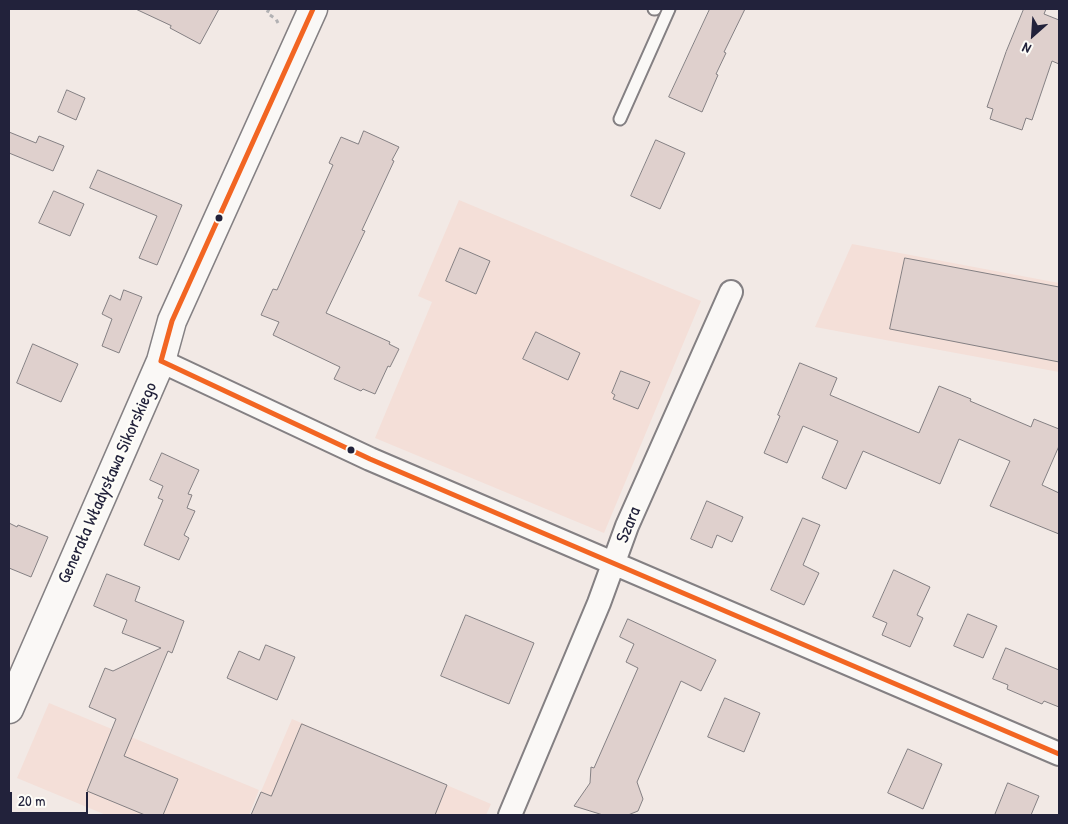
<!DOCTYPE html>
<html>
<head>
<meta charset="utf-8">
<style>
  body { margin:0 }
  #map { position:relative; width:1068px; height:824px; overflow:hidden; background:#f2e9e5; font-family:"Patrick Hand",sans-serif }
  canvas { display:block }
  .frame { position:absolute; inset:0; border:10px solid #22223b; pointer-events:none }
  .north { position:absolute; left:1008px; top:10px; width:50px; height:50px; -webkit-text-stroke:4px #fdfcf7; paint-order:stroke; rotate:206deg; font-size:14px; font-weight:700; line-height:20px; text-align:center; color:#22223b }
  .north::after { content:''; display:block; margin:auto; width:18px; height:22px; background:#22223b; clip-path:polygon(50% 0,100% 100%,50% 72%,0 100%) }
  .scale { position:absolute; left:10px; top:792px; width:78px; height:22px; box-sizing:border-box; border:2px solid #22223b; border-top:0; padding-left:6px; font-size:15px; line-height:18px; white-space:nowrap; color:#22223b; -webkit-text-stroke:4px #fdfcf7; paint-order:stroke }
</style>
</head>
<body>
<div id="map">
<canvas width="1068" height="824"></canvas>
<div class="frame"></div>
<div class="north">N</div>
<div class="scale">20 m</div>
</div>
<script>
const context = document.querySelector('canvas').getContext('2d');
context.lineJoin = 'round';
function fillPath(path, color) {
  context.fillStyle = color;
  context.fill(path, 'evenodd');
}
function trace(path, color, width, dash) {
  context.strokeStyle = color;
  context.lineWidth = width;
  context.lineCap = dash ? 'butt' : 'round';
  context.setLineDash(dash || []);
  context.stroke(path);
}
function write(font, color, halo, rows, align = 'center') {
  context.font = font + ' "Patrick Hand",sans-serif';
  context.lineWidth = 5;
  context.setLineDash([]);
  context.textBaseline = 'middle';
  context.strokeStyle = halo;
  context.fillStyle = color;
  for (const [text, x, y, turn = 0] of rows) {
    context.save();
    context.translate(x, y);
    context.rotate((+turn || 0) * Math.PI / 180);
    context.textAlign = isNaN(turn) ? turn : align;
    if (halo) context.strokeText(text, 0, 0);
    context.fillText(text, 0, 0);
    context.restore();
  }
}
const built = new Path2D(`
  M459,200L701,301L604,533L375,438L432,302L418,296Z
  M852,244L1059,283V372L815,327Z
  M49,703L259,790L249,815H106L17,778Z
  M292,719L491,804L486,815H251Z`);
const building = new Path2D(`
  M136,9H219L200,44L170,28L171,26Z
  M710,9H745L724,52L726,53L716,74L718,75L702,112L669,97Z
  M1024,9H1046L1044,14L1059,20V64L1052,61L1032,120L1026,118L1022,130L990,119L993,109L987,107L1006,52Z
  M67,90L85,98L76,120L58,112Z
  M364,131L399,147L392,160L394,161L362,230L365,231L326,313L390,342L389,344L399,349L390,367L388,366L375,394L363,389L361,391L334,379L340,367L273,335L279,322L261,315L273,289L277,290L333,165L329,163L341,137L358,144Z
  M9,132L36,143L39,136L64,146L53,171L9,153Z
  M656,140L685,153L660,209L631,196Z
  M98,170L182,205L157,265L139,258L157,216L90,188Z
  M54,191L84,204L70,236L39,223Z
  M460,248L490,261L476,294L446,281Z
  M905,258L1059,287V362L890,329Z
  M124,290L142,297L119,353L102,346L112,319L102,314L110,295L120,300Z
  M536,332L580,353L568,380L523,359Z
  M33,344L78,364L61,402L17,383Z
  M800,363L837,378L830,395L919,433L939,386L971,399L970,401L1031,427L1034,419L1059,429V446L1042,485L1059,493V534L990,506L1010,461L959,439L940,484L863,451L846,489L822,478L838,441L803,426L787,463L764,453L780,416L778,415Z
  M621,371L650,382L638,409L613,399L615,395L612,393Z
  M162,453L199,470L188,494L192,495L187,508L195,511L184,535L189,538L179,560L144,545L163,500L158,498L163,486L150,480Z
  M707,501L743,517L732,542L717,535L712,548L691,539Z
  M803,518L820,525L803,565L819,573L804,605L771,590Z
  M9,523L17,527L18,525L48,537L31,577L9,568Z
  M894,570L930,587L917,615L923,618L910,647L882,635L887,623L873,617Z
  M107,574L140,587L135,601L184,621L172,653L168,651L124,756L178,779L163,815H145L87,791L116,719L89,707L105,668L113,671L161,648L122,633L127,620L94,606Z
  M968,614L997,626L983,658L954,646Z
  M466,615L534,643L509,704L441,676Z
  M628,619L716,660L701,691L681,681L637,782L643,799L638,811L628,815H603L574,806L590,783L591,767L594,768L638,668L626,662L634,644L620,637Z
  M266,645L295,657L277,700L227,678L239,651L259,660Z
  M1006,648L1059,670V707L1044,701L1042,704L1007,689L1008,685L993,679Z
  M725,698L760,713L744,752L708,737Z
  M302,724L447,785L435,815H251L261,792L271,796Z
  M908,749L942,764L923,809L888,793Z
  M1008,783L1039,796L1031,815H995Z`);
const path = new Path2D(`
  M269,9L267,13L276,19L278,23`);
const service = new Path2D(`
  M654,9H655
  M620,119L669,9`);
const minor = new Path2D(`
  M161,361L370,459L1059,754
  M510,815L599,603L627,526L731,292`);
const tertiary = new Path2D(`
  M9,709L161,361L172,321L313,9`);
const bus1 = new Path2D(`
  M161,361L370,459L1059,754
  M161,361L172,321L313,9`);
const markers = [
  [219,218,4.5,"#22223b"],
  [351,450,4.5,"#22223b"]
];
const streetNames = [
  ["Generała Władysława Sikorskiego",108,483,-66],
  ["Szara",629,525,-68]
];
fillPath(built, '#f4dfd8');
fillPath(building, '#dfd0cd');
trace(building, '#848083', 1);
trace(service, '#848083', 15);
trace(minor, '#848083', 26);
trace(tertiary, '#848083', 31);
trace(path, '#b2b1b3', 3, [4, 4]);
trace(service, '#faf8f6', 11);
trace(minor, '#faf8f6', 22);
trace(tertiary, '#faf8f6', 28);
trace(bus1, '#f26522', 5);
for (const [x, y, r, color] of markers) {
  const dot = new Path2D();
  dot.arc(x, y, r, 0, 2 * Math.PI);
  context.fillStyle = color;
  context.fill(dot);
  trace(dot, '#fdfcf7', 2);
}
write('18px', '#22223b', '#fdfcf7', streetNames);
</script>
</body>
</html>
